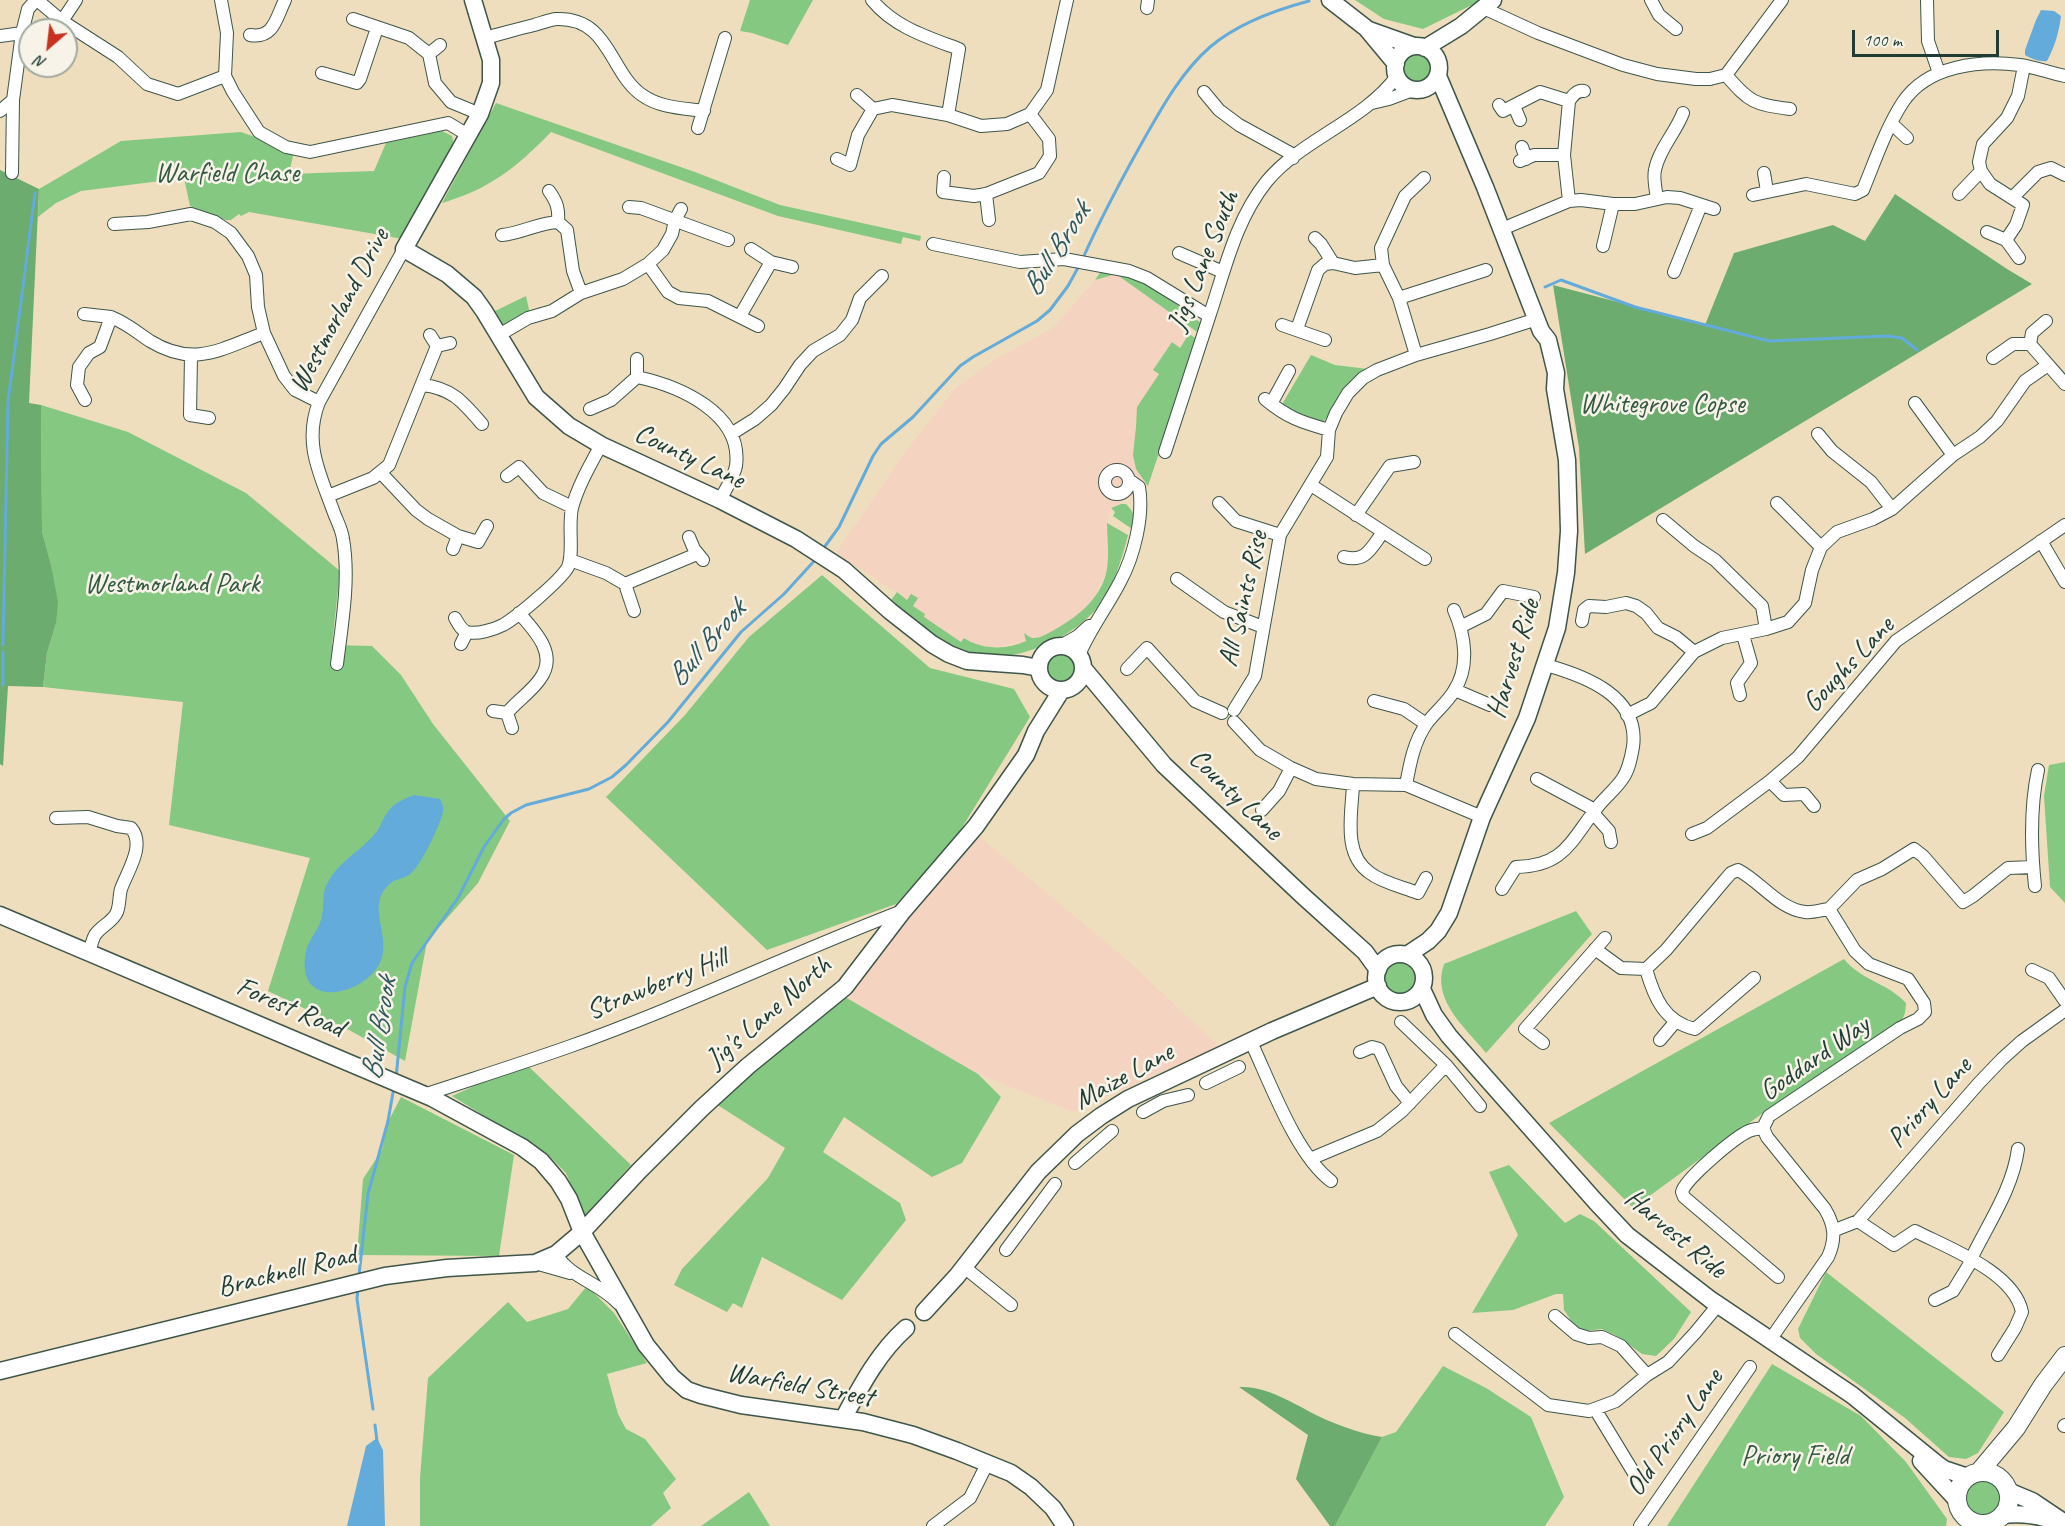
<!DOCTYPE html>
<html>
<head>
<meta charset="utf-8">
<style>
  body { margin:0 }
  #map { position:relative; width:2065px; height:1526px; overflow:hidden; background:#efdebd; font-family:Caveat,sans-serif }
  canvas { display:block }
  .north { position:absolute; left:18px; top:18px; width:60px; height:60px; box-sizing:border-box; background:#f7f3e8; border:2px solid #a1aaa0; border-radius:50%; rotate:208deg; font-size:16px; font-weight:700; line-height:24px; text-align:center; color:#1f3d34 }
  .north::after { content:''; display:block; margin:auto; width:21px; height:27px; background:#c8321e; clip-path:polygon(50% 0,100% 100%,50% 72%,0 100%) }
  .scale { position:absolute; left:1852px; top:30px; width:147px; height:27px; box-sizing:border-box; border:3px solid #1f3d34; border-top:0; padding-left:8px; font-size:18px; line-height:21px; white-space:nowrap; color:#1f3d34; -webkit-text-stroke:4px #f7f3e8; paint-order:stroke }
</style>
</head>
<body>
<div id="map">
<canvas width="2065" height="1526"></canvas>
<div class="north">N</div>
<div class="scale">100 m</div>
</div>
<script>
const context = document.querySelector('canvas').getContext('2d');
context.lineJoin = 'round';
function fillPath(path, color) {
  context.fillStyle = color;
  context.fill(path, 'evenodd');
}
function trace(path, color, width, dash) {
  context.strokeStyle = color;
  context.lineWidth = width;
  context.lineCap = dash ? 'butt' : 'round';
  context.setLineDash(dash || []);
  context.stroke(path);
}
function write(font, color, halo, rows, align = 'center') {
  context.font = font + ' Caveat,sans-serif';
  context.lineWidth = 5;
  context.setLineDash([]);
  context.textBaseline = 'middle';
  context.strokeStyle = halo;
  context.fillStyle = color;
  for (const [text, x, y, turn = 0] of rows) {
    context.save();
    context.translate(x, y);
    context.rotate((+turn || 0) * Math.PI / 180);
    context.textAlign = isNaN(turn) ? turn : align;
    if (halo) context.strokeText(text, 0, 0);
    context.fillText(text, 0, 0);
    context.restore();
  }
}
const built = new Path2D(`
  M1116,274L1193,329L1180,348L1171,343L1153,369L1159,374L1137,407L1136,469L1148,486L1111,508L1107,523L1108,560L1106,574L1092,600L1081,612L1069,622L1043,636L1020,643L995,647L978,646L964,638L961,642L923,617L925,614L913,606L918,598L908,600L836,553L909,447L956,388L996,359L1053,328L1095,280Z
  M976,834L1126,959L1219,1046L1073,1112L978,1074L845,997Z`);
const green = new Path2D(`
  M750,0H813L788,45L752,33L740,31Z
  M1355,0H1482L1423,29L1384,19Z
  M1401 68a16 16 0 1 1 32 0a16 16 0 1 1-32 0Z
  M496,103L695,172L780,205L921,236L920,241L903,237L901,244L778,216L551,132C517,167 490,189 442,203Z
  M442,131L452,136L454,145L403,239L249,212L241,216L239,214L231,220H226L190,206L184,178L81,191L56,203L38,217L39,189L121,141L241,132L294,151L289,174L374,171L386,143Z
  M1101,271L1128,272L1160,292L1201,323L1200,334L1116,274L1095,280Z
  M526,296L530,314L504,326L495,311Z
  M1189,334L1197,339L1148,486L1136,469L1133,455L1136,427L1137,407L1159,374L1153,370L1172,342L1180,348Z
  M1311,355L1335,365L1368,369C1357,379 1344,387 1337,400C1331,408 1329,417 1321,424L1281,406Z
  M41,405L128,432L246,493L340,571L332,645L372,646L401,675L433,724L510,821L478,883L427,941L405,1061L349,1030L268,991L310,858L169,825L183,702L43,687L47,653L56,623L51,565L42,531Z
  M1121,504H1126C1135,513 1135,517 1132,529L1113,516L1115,512L1111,508Z
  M1107,523L1128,535C1122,559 1113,588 1098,607C1069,642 1001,671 957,650C932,638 912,618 891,600L897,592L907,600L911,594L918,598L913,606L925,614L924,617L961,642L964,638C982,650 1007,650 1026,641L1024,633C1027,635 1029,637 1032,638C1040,639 1048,633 1054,630C1076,618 1099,600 1106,574C1110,558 1107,539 1107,523Z
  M822,575L930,668L1014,689L1030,717L955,839L896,904L767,950L606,797L685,715L749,637Z
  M1045 670a18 18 0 1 1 36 0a18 18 0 1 1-36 0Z
  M2065,762V903L2050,887L2044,796L2049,765Z
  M1576,911L1592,934L1486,1053C1465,1027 1431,1000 1444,964Z
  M1844,959C1862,981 1888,983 1906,1003L1905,1013L1901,1023L1763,1113L1633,1208L1549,1123Z
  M1383 979a16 16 0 1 1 32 0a16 16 0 1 1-32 0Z
  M845,997L978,1074L1001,1097L962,1163L932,1177L844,1117L823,1152L900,1203L906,1220L842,1300L762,1257L742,1308L733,1303L727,1312L674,1285L682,1269L768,1178L785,1148L716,1104Z
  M525,1063L631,1165L584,1217L566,1173L548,1155L452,1096Z
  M401,1097L514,1155L499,1256L357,1255L363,1179L382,1150L388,1122Z
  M1509,1165L1565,1223L1580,1214L1594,1221L1691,1312L1674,1339L1656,1356L1642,1354L1617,1336L1602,1329L1585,1331L1574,1325L1564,1310L1563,1294H1556L1513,1310L1472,1313L1518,1235L1489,1172Z
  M1826,1272L2004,1412L1978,1453L1966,1459L1949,1457L1905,1418L1816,1354L1800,1338L1798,1329Z
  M587,1286L614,1313L647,1363L607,1374L618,1414L626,1429L645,1439L676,1479L663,1493L671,1508L651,1526H420V1478L428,1378L508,1302L527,1322L568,1309Z
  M1772,1364L1861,1416L1906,1462L1947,1519L1946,1526H1667Z
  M1443,1366L1486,1388L1531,1417L1564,1497L1545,1526H1335L1382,1437L1396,1432Z
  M1965 1497a18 18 0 1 1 36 0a18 18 0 1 1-36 0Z
  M749,1492L770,1526H701Z`);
const forest = new Path2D(`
  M0,170L39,189L29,403L41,405L42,531L51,565L58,602L56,623L47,653L43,687L8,686L3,766L0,764Z
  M1895,194L2007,269L2032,284L1585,554L1579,448L1553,285L1705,325L1734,253L1833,225L1865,241Z
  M1239,1387C1270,1385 1301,1409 1329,1421C1346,1428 1363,1434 1382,1437L1335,1526H1330L1296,1479L1308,1435Z`);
const water = new Path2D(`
  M2041,10L2054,11L2061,16C2059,32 2055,46 2047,61C2040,62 2032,59 2025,55V50L2036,20Z
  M414,795L440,799C442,803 444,808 443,812C440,825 420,868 409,875C399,881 395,877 386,888C364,913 402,947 370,976C346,998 300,1003 305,957C306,942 317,933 321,920C325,909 321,895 327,884C338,862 358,853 374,835C381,828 383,816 390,809C396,802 406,798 414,795Z
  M377,1438L383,1450L385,1526H347L366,1446Z`);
const stream = new Path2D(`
  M1083,258C1100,220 1119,184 1139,148C1159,113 1179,74 1210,47C1237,24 1275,10 1309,1
  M1545,287L1561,280L1635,307L1769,341L1887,336L1902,338L1917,350
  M823,549L839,527L873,456L881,444L913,417L960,366L973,357L1037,321L1050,310L1068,286L1080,264
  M3,645L8,402L35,193
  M3,685V652
  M396,1078L405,987L412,963L458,898L484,847L504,819L511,813L526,805L589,789L612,777L626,765L668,722L741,632L784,594L816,559
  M359,1275L368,1194L388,1121L394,1087
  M358,1288L357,1299L373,1409
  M375,1425L377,1441`);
const street = new Path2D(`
  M37,0L62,21L118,57L147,84L178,94L225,76
  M221,0L227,33L225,76L233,92L259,132L286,147L310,152L448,123L468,135
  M872,0C894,27 927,37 959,49L948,115
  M1651,0L1659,15L1676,29
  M1927,0L1928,41L1939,73
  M1485,7L1490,11L1538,33L1623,65L1657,74L1696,79H1710L1726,75L1782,0
  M1147,8L1148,0
  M353,19L409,38L429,54L435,83L451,102L480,114
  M62,21L76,0
  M250,35C274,39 276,18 285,0
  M0,36L22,33
  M484,38C501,34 517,29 534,25C541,23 549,20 556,19C610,17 609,72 642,95C660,108 683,108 704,111
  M429,54L440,45
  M322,73L357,83L360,79L377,28
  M1726,75C1750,103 1754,104 1790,109
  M1204,92L1219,110L1239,125L1290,153L1293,158
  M857,95L873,109
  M1372,103L1389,99L1413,90
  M1499,105L1503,111L1540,92L1569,101
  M1514,106L1520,120
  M0,111L13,100
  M1892,124L1907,138
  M698,128L725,38
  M1522,147L1526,159
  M837,159L850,165L858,135L873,109L892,105L948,115L981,126L1007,124L1030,114L1047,90L1067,0
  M1520,161L1534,155H1564
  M12,173L13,100L22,33L28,9L36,0
  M1764,173L1767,191
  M944,177L943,192L974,196L986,194L1039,173L1050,156L1049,139L1030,114
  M549,191C557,202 559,209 558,222L567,230L573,271L581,293
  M986,194L989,220
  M1959,194L1981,171
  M1753,195L1806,184L1855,194L1863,190C1875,161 1886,128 1903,102C1928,65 1980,60 2020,65C2035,67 2050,73 2065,76
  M2012,198L2038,172L2051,168L2065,175
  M1657,199C1656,190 1653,179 1655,170C1659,149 1676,132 1683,113
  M1569,201L1564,155L1569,101C1573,95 1577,90 1584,91
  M629,207L641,208L728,240
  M114,224L148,222L191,214L215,222L231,233L248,256L256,275L258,307L264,333L284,376L295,390L319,402
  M1502,229L1569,201L1581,200L1613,204H1635L1667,197L1680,198L1714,209
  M1987,232L2006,240
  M502,235C522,233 538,223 558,222
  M1315,238L1321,244L1333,263
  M933,244L1020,262L1064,259L1129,271L1147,278L1209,316
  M1603,246L1613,204
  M751,249L771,262
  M1179,253L1223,272
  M2019,258L2006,240L2016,225L2023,205L1990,184L1981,171L1979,162L1983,144L2007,118L2018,96L2024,66
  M648,264L668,292L679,298L708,301L758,326
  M1674,272L1701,205
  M1399,298L1486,270
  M84,314L111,317
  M740,316L771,262L792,267
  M1282,325L1325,340
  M1297,329L1318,270L1325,264L1333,263L1355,268L1383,265
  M430,335L437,346L450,343
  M499,335L528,318L552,311L581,293L623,279L648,264L663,250L672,234L675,220L681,209
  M2030,344L2032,333L2046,321
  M1416,355L1399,298L1383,265L1381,248L1405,196L1424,178
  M191,356L190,415L209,418
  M1993,358L2013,344H2030L2065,384
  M637,359V377
  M422,385C452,388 463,402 482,424
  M1265,399C1288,418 1301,422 1329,430
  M85,400L77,385L79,367L89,353L100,347L111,317C128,324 135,331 150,341C194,368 221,349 264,333
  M1915,403L1953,455
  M1271,404L1289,371
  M590,409L611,400L637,377C679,386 743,413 736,466C734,477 725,490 720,500
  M731,434L755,419L771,405L784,389L800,365L813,351L840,335L852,320L860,298L882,276
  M1818,434L1832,451L1871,482L1892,509
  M1165,452C1180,406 1195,360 1210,314C1225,269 1236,219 1267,181C1302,139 1364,121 1397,76
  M1105 482a12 12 0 1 1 24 0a12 12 0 1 1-24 0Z
  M381,473L416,510L428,519L458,536L453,549
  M507,476L519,467L543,493L572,507
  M1311,485L1425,559
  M328,496L373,478L389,465L437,346
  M1219,503L1236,521L1280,535
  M1777,503L1821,547
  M1356,515L1390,466L1414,462
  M1663,520L1694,546L1715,560L1762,606L1766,629
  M458,536L478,542L487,526
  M689,537L694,549L703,560
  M2041,541L2065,582
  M1344,557C1366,563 1371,548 1383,532
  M570,560L606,573L625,584L697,554
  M1177,579L1224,612L1263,627
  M625,584L634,611
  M455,618C458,623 461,630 467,632C477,635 495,629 503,625C517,617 561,580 568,567C574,553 568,525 572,508C578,486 590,465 601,445
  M1582,621L1584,610L1589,606L1606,607L1626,603L1636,606L1646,613L1658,628L1676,637L1694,652
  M1462,626L1486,614L1503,591L1534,597
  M461,644L467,632
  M1060,646L1078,636L1089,626
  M1079,655C1090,629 1107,607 1120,582C1134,556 1144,516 1139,487L1129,480
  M337,664C342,623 350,579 343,539C342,530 337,521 334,513C320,474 303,443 319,402L404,249
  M1127,669L1147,648L1195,701L1222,713
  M1455,690L1490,705
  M1740,695L1737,683L1751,663L1743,635
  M1374,701L1404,709L1426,724
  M1234,710L1255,676L1280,535L1327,457L1329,430L1336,413L1348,393L1363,378L1377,370L1416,355L1490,334L1537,319
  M493,711L507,713L512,728
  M507,713C517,701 532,691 540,679C558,655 536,632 519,613
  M1627,715L1651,703L1694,652L1722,638L1766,629L1788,622L1805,603L1812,570L1821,547L1837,532L1873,519L1892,509L1953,455L1980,437L1997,421L2025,381L2048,365
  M1234,722L1260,750L1291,768L1316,779L1353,784L1406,785L1482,817
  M1537,779L1595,810
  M1770,781L1784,795L1804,794L1814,806
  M1353,784C1352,813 1342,854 1370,873C1383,883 1403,887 1418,893L1426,878
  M1406,785C1410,763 1414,741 1427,723C1435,712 1447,703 1454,691C1470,667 1465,635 1454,610
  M1262,810L1279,791L1291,768
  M1593,813L1609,831L1611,842
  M56,818L88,817L117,826L131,828C146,845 127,872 121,889C119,896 120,904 117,912C113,922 101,926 95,935C92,940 91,947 89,953
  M1692,834L1707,828L1770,781L1798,757L1896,641L2065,525
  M2035,886C2031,848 2030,807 2038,770
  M1502,889L1516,867C1564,866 1570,842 1596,809C1604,798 1616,789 1623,778C1629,769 1631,758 1633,747C1640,696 1585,676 1546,665
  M1829,909L1857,880L1882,869L1914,849L1923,856L1963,902L1973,896L2008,868L2033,867
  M1595,949L1621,968L1646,969L1666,950L1724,881L1731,873L1738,870C1761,882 1779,909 1805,912C1813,913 1821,910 1829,909
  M1646,969C1654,997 1664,1022 1695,1029L1754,978
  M2032,970L2049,978L2065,1001
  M1401,1022L1446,1065L1480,1106
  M1660,1040L1676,1021
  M1251,1042C1270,1082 1296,1155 1331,1181
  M1543,1043L1525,1029L1605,938
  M1360,1052L1372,1047L1379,1049L1396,1086L1410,1103
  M1206,1083L1239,1067
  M424,1095C472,1079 520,1064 568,1047C681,1007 790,954 902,911
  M1143,1112L1163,1101L1188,1095
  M1763,1128L1769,1116L1900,1028L1918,1019L1925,1012L1924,1003L1908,979L1869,964L1855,951L1829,909
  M1763,1128L1767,1137L1825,1209C1835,1226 1836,1239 1828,1257L1770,1340
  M1763,1128C1758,1129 1753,1129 1749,1131C1735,1137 1685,1179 1682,1192L1684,1197L1778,1277
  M1310,1159L1377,1131L1402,1111L1446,1065
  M1075,1163L1112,1131
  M1858,1221L1894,1245L1915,1231C1948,1248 2014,1272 2022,1312L2015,1328L1998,1355
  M1835,1230L1858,1221L1979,1083L2002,1059L2022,1041L2065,1010
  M1006,1250L1055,1184
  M556,1254C570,1278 600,1283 618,1303
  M1971,1259C1988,1224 2013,1188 2018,1149
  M535,1263L570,1273
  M964,1267L1011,1305
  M1935,1300L1953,1291L1972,1260
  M1555,1316L1576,1334L1589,1338L1602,1337L1621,1346L1647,1375
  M1455,1334L1548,1405L1589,1411L1616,1401L1647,1375L1668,1362L1695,1333L1718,1305
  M1595,1409L1640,1483
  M2064,1426L2065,1425
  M933,1526L970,1498L988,1462
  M1640,1526L1750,1367`);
const secondary = new Path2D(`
  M473,0L491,60V83L480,114L404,249L447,274L474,297L484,311L536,397L569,426L601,445L720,500L796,539L844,570L890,611L932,644L949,654L967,661L1023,665L1039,668
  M1330,0L1366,28L1396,64
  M1369,30L1414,46
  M1395 68a22 22 0 1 1 44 0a22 22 0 1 1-44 0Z
  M1425,48L1461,26L1493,0
  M1039 668a22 22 0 1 1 44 0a22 22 0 1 1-44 0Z
  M1083,668L1164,765L1303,896L1365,952L1378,970
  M0,915L432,1098L522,1147L541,1161L558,1181L569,1199L582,1232L646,1345L672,1377L687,1390L701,1395L741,1405L863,1422L913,1435L957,1451L1011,1473L1031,1487L1053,1508L1065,1526
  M1376 978a24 24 0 1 1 48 0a24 24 0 1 1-48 0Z
  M1407,955L1428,941L1438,931L1449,913L1482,817L1527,718L1557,628L1566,573L1569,531L1567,460L1555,389L1556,373L1548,340L1541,331L1485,187L1438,76
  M1422,989L1434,1015L1449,1036L1596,1202L1627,1235L1711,1300L1852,1395L1937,1464L1944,1469L1968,1477
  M924,1312L957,1276L1038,1172L1077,1134L1101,1116L1128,1099L1272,1031L1378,986
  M0,1371L385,1276L447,1268L535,1263L556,1254L582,1232L639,1171L702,1108L748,1066L845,987L903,911L976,826L1026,755L1036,731L1061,691
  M843,1419C861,1386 878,1353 906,1328
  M1921,1461L1957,1500
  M2008,1491L2032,1501L2065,1523
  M2002,1515C2021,1513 2036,1514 2053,1521`);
const primary = new Path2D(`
  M1979,1472L2016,1428L2043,1385L2065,1356
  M1957 1498a26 26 0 1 1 52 0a26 26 0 1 1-52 0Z`);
const parkNames = [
  ["Warfield Chase",227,174],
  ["Whitegrove Copse",1662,405],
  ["Westmorland Park",172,585],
  ["Priory Field",1795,1457]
];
const streetNames = [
  ["Jigs Lane South",1204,261,-68],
  ["Westmorland Drive",340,311,-62],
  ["County Lane",689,457,25],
  ["All Saints Rise",1244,599,-77],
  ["Harvest Ride",1514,659,-73],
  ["Goughs Lane",1849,665,-47],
  ["County Lane",1235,795,44],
  ["Strawberry Hill",657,985,-22],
  ["Forest Road",290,1008,23],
  ["Jig's Lane North",769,1013,-41],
  ["Goddard Way",1815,1059,-35],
  ["Maize Lane",1124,1077,-29],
  ["Priory Lane",1930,1103,-48],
  ["Harvest Ride",1675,1234,40],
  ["Bracknell Road",287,1272,-14],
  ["Warfield Street",800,1386,10],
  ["Old Priory Lane",1675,1433,-55]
];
const waterNames = [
  ["Bull Brook",1057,250,-58],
  ["Bull Brook",707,644,-49],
  ["Bull Brook",380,1029,-81]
];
fillPath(built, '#f4d3c0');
fillPath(green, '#85c881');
fillPath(forest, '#6cac6f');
fillPath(water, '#63abda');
trace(stream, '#63abda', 3);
trace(street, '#3e5549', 14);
trace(secondary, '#3e5549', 19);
trace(primary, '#3e5549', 20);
trace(street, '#fff', 12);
trace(secondary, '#fff', 16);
trace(primary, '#fff', 18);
write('28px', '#335943', '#f7f3e8', parkNames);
write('28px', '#1f3d34', '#f7f3e8', streetNames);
write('italic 30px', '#30585e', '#f7f3e8', waterNames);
</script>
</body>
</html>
